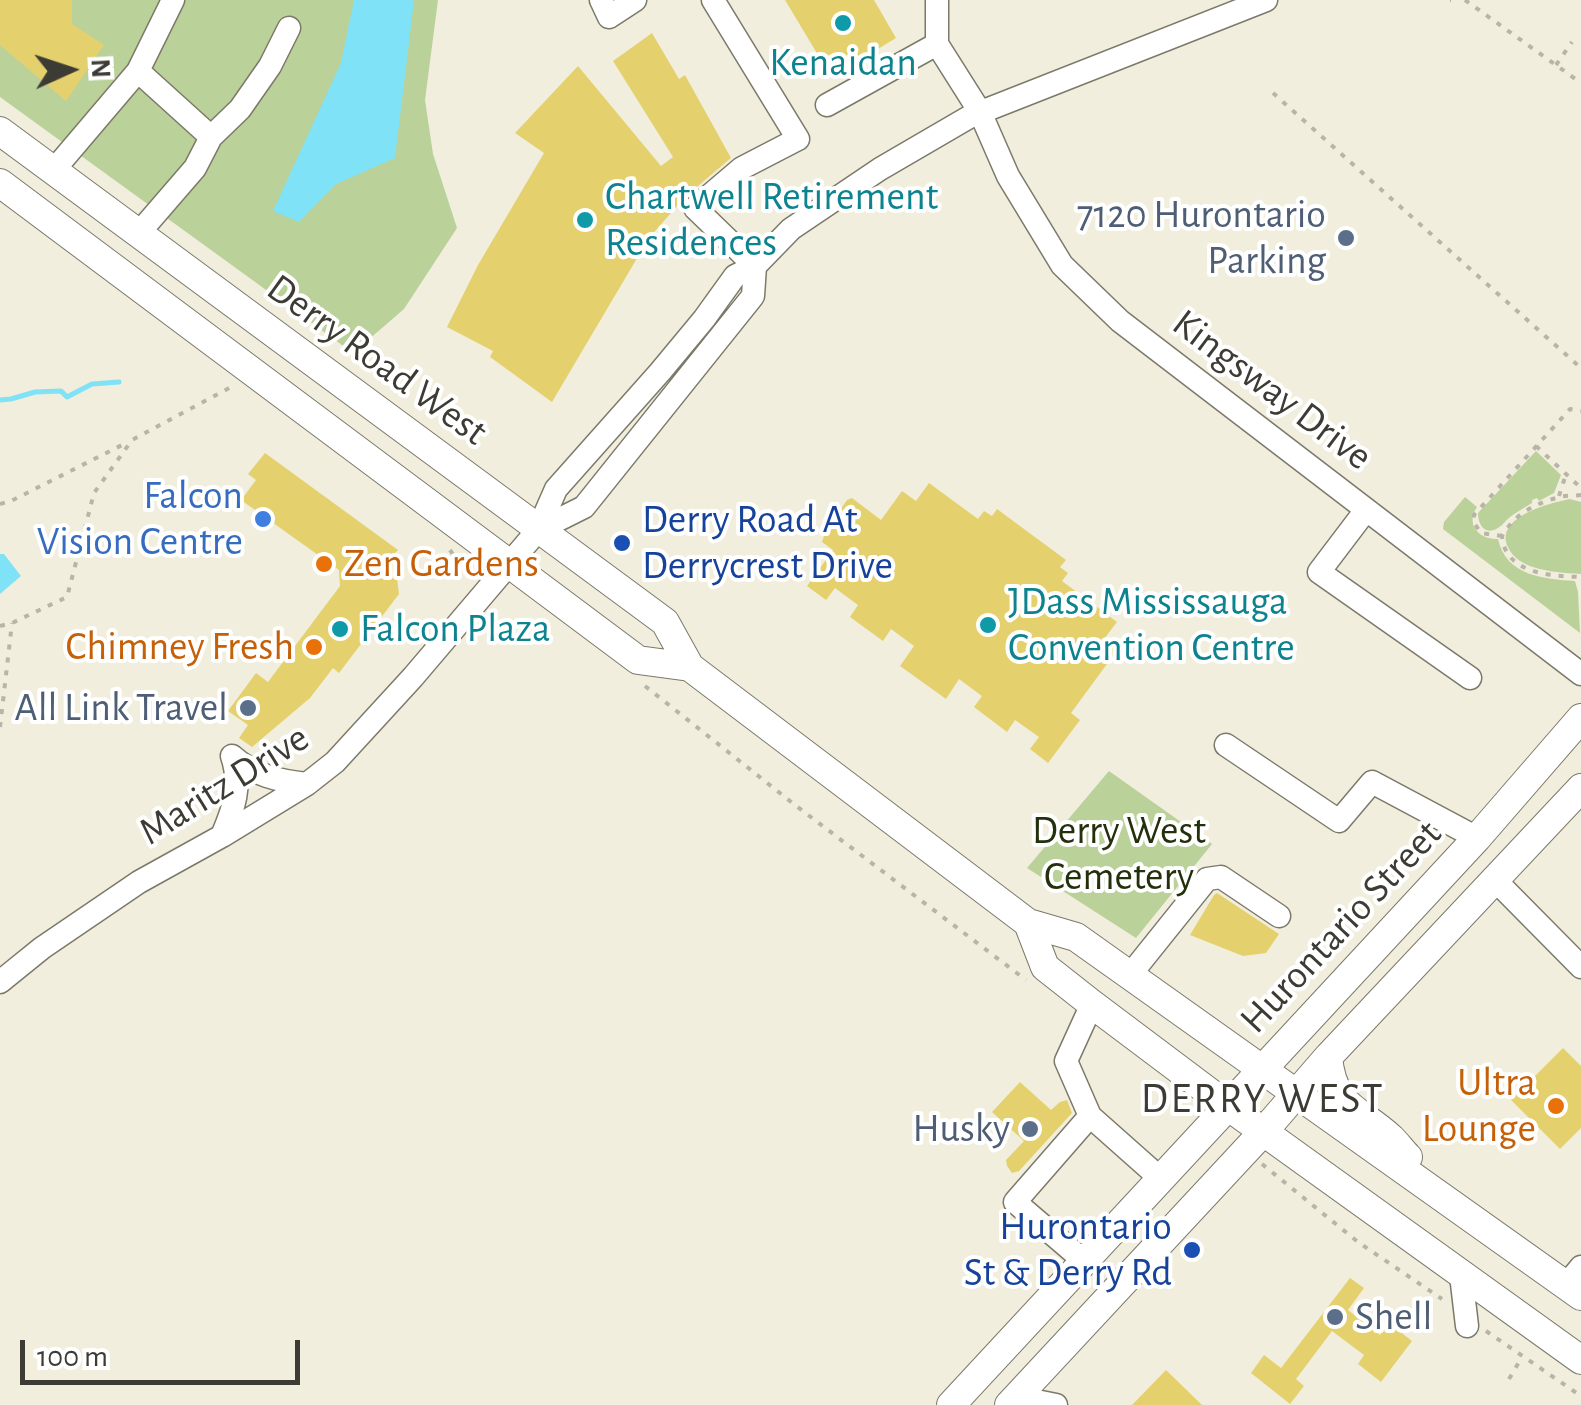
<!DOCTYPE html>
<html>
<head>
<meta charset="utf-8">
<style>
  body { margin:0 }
  #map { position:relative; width:1581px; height:1405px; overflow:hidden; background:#f1eedd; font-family:"Alegreya Sans",sans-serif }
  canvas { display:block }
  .north { position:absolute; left:20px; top:20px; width:100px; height:100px; -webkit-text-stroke:8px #fff; paint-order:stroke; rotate:87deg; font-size:28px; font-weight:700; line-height:40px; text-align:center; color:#3c3b34 }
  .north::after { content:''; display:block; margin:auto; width:35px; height:45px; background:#3c3b34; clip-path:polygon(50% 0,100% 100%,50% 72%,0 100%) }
  .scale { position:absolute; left:20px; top:1340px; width:280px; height:45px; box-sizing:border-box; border:5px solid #3c3b34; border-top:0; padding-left:12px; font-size:30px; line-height:35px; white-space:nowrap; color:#3c3b34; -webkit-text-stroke:8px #fff; paint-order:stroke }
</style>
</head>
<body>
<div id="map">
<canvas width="1581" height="1405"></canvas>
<div class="north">N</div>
<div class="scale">100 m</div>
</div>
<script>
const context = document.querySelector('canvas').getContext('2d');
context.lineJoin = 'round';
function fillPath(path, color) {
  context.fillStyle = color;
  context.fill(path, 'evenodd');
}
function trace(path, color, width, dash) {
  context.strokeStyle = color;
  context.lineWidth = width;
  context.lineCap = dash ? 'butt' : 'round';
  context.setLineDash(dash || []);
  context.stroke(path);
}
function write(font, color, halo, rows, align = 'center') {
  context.font = font + ' "Alegreya Sans",sans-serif';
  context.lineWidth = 8;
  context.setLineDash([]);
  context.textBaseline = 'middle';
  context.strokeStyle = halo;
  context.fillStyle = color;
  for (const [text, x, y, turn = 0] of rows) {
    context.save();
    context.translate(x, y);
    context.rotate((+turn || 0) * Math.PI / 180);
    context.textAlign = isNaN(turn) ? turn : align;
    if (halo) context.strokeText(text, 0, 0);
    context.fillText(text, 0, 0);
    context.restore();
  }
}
const green = new Path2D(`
  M0,0H438L425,100L433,154L457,228L404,309L353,353L0,97Z
  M1536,451L1561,475L1554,493L1539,501L1537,498L1532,500V503C1525,507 1517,512 1510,517C1506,520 1503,525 1498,528C1485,536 1478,525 1478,513Z
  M1465,497L1477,507C1465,524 1479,540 1498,539C1506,576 1544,579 1575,581L1578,592L1580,633L1443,529L1444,522Z
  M1570,499L1581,502V574C1565,573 1548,572 1533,567C1523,564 1512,557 1508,547C1494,517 1550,503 1570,499Z
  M1109,771L1212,844L1136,938L1027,868Z`);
const water = new Path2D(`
  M354,0H414L395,158L336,184L299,222L273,211L341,63Z
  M0,554H4L21,576L0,594Z`);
const stream = new Path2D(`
  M0,400L11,399L35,392L61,391L67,397L92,384L119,382`);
const building = new Path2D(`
  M0,0H72V24L104,45L66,101L0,45Z
  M785,0H874L896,38L835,75L824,58L821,60Z
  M652,33L679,79L685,75L731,158L685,197L649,238L552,402L490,357L493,351L447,327L478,265L544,153L515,133L578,66L661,166L673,157L613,61Z
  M265,453L398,550L394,554L399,594L339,673L333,668L310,698L252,747L239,738L248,725L228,711L256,673L268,682L340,586L339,570L241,500L256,480L248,474Z
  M929,483L978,519L984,511L992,516L997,509L1066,560L1060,567L1068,573L1062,581L1117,622L1104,639L1118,649L1071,713L1080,720L1048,763L1030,749L1039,737L1015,720L1007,732L974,707L982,696L959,679L946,699L900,666L914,646L891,629L883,641L850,617L858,605L835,588L826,600L807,586L833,550L822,542L827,527L841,519L842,507L847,500L852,498L881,520L902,491L916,501Z
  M1217,893L1279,934L1266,953L1243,956L1190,935L1214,895Z
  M1563,1048L1581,1066V1128L1560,1149L1511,1100Z
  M1020,1082L1051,1110L1060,1102L1067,1100L1072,1113L1019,1171L1012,1173L1007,1166L1006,1160L1024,1141L992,1112Z
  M1350,1278L1364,1288L1348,1310L1380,1335L1389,1323L1412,1341L1381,1382L1358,1364L1364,1355L1332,1331L1296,1379L1304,1386L1290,1404L1251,1373L1264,1355L1281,1368Z
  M1166,1370L1202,1405H1132Z`);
const path = new Path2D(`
  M1450,0H1451
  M1465,0L1581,83
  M1556,65L1572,42
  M1273,93L1581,368
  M1536,446L1581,488
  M1581,495C1573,496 1564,495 1556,498C1534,504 1514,515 1502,536C1505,574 1551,576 1581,577
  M1559,496L1566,474
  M0,504L11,501L128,442
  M1502,536L1481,533L1474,523V515L1570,409L1581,411
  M450,550L459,563L476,573
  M0,626L12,623L67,597L94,493L132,440L233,386
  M645,686L795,805L1026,980
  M0,727L12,623
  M1262,1164L1358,1242L1442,1299
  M1486,1331L1581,1396
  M1509,1379L1522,1357`);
const minor = new Path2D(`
  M601,0L609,17L635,0
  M713,0L798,139L742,168L695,208L755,266
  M937,0V44L980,112L1008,176L1062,265L1120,321L1581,674
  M138,71L173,0
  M827,105L937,44
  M53,171L138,71L211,137L240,109L270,66L289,28
  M138,234L195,168L211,137
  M1366,510L1319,572L1470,678
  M538,530L584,507L753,296L755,266
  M1226,745L1339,821L1372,782L1477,838
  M232,756C253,775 279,781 307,784
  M222,836C234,808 242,786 232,756
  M1494,879L1581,967
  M1130,975L1207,879L1221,877L1279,916
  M0,982L42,948L139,882L222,836L307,784L335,762L413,677L538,530L556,489L660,372L704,319L735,276L755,266L791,229L880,169L971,116L1266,0
  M1090,1116L1161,1179
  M1084,1261L1015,1202L1090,1116L1066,1061L1092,1004
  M1461,1275L1467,1326
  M1566,1285L1581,1267
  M1016,1397L1056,1405`);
const major = new Path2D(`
  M0,131L665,622L690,667L1028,923L1076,937L1581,1296
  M0,183L638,660L690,667
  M1028,923L1045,967L1092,1004L1229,1107L1581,1360
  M1328,1057C1333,1108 1358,1108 1391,1138C1397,1144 1402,1151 1408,1157
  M951,1405L1477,838L1581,718
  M1009,1405L1264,1131L1328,1057L1581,788`);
const markers = [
  [843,23,10,"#0f9aa8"],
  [585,220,10,"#0f9aa8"],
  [1346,238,10,"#5c6f8a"],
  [263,519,10,"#3f7fe0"],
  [622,543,10,"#1a4fb4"],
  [324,564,10,"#e8710a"],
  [988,625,10,"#0f9aa8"],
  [340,629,10,"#0f9aa8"],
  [314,647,10,"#e8710a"],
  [248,708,10,"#5c6f8a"],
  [1556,1106,10,"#e8710a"],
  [1030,1129,10,"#5c6f8a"],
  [1192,1250,10,"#1a4fb4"],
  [1335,1317,10,"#5c6f8a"]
];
const cultureNames = [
  ["Kenaidan",843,63,"center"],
  ["Chartwell Retirement",605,197],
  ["Residences",605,243],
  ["JDass Mississauga",1008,602],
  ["Convention Centre",1008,648],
  ["Falcon Plaza",360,629]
];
const serviceNames = [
  ["7120 Hurontario",1326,215],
  ["Parking",1326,261],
  ["All Link Travel",228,708],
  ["Husky",1010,1129],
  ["Shell",1355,1317,"left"]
];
const streetNames = [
  ["Derry Road West",377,360,36],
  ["Kingsway Drive",1272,390,37],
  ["Maritz Drive",224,785,-32],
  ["Hurontario Street",1341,927,-47]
];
const shopNames = [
  ["Falcon",243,496],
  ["Vision Centre",243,542]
];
const transitNames = [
  ["Derry Road At",642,520],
  ["Derrycrest Drive",642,566],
  ["Hurontario",1172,1227,"right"],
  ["St & Derry Rd",1172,1273,"right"]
];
const foodNames = [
  ["Zen Gardens",344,564,"left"],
  ["Chimney Fresh",294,647],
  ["Ultra",1536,1083],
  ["Lounge",1536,1129]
];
const parkNames = [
  ["Derry West",1119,831],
  ["Cemetery",1119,877]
];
const neighbourhoodNames = [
  ["DERRY WEST",1263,1099]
];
fillPath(green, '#bad19a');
fillPath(water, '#7fe2f7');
trace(stream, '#7fe2f7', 5);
fillPath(building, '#e4d16e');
trace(minor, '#7c796a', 25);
trace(major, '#7c796a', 30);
trace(path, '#b8b5a7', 4, [5, 8]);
trace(minor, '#fff', 22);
trace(major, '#fff', 28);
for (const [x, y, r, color] of markers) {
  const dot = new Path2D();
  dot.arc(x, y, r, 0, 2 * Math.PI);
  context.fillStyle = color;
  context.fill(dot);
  trace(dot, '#fff', 4);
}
write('40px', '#0d838f', '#fff', cultureNames, 'left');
write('40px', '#4e5e75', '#fff', serviceNames, 'right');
write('40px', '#3c3b34', '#fff', streetNames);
write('40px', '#366cbe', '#fff', shopNames, 'right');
write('40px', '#164399', '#fff', transitNames, 'left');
write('40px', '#c56008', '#fff', foodNames, 'right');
write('40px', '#23300b', '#fff', parkNames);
context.letterSpacing = '2.5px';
write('42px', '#3c3b34', '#fff', neighbourhoodNames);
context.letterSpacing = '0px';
</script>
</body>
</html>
